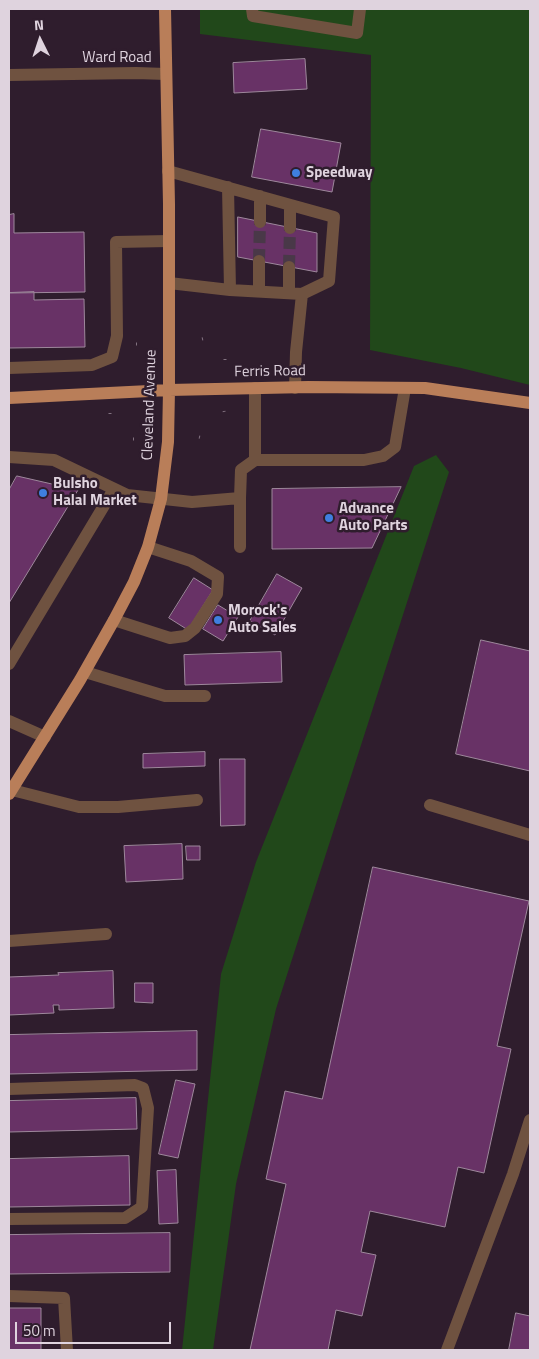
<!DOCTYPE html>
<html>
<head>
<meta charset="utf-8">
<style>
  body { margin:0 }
  #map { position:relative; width:539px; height:1359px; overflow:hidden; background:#2f1d2d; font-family:"Titillium Web",sans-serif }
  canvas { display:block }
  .frame { position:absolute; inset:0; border:10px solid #dfd3de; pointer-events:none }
  .north { position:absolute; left:15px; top:15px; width:50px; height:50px; -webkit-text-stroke:4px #2f1d2d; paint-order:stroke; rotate:356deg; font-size:14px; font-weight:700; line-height:20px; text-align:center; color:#dfd3de }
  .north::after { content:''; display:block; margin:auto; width:18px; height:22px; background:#dfd3de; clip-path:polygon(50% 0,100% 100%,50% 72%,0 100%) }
  .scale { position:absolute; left:15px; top:1322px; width:156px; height:22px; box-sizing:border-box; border:2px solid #dfd3de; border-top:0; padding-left:6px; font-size:15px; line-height:18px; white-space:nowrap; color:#dfd3de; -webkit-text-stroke:4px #2f1d2d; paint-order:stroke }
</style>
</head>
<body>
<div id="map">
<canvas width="539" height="1359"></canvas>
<div class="frame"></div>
<div class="north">N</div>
<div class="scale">50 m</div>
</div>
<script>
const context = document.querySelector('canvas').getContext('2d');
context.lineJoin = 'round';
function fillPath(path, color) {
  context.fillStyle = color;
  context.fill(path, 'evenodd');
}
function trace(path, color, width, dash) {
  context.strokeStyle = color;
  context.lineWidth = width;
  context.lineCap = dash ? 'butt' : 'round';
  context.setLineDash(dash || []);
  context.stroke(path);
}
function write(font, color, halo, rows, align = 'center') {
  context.font = font + ' "Titillium Web",sans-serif';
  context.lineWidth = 5;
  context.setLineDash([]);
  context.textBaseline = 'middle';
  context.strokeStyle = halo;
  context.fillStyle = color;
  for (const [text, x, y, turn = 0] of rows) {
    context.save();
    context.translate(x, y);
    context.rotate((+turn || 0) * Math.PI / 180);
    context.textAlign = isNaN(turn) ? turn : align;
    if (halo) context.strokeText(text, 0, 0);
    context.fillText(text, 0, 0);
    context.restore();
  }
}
const green = new Path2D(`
  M200,9H530V385L461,368L370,350L371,55L200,34Z
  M436,455L449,472L276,1009L236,1184L213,1350H182L221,974L256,862L414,466Z`);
const building = new Path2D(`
  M305,59L307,89L234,93L233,63Z
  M261,129L341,143L332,192L252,177Z
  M14,214V233L84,232L85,292L9,293V215Z
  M238,217L317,233V272L238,257Z
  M34,292V300L84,299L85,347L9,348V293Z
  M17,476L78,490L9,603V490Z
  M401,487L372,548L272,549V489Z
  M277,574L302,588L275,635L250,621Z
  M194,578L213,590L188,630L169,618Z
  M218,605L238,617L223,641L203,629Z
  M481,640L530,651V771L456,754Z
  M281,652L282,682L185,685L184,655Z
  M205,752V766L143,768V754Z
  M220,759H245V825L221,826Z
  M182,844L183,879L126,882L124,846Z
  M186,846H200V860H187Z
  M373,867L529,901L497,1046L511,1049L484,1173L458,1167L445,1227L370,1211L361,1252L376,1255L362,1316L336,1310L328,1350H250L286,1184L266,1179L285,1091L322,1099Z
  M113,971L114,1008L59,1010V1005H53L54,1013L9,1015V977L59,975L58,973Z
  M135,983H153V1003L135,1002Z
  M197,1031V1070L9,1074V1035Z
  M176,1080L195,1084L178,1158L159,1154Z
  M136,1098L137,1129L9,1132V1101Z
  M129,1156L130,1205L9,1207V1159Z
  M176,1170L178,1223L159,1224L157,1171Z
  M170,1233V1272L9,1274V1235Z
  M9,1308H41V1350H9Z
  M516,1313L530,1316V1350H509Z`);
const minorTunnel = new Path2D(`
  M259,261L260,222
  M289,267L290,228`);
const path = new Path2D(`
  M202,339L206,338
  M136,344H140
  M225,360V357
  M224,411L225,415
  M110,413V417
  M199,437L203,438
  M133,439H137`);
const minor = new Path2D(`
  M252,9L253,16L357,33L360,9
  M9,75L136,73L166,74
  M168,171L334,217L329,281L302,294L296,352L295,388
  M228,187L230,290
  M260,222V196
  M290,228V205
  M169,283L230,290L302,294
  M259,291V261
  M289,293V267
  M9,368L92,365L112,357L117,336L116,242L169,241
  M9,457L54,460L127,495L192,502L240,498L241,470L255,460H364L383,456L395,447L405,388
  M255,460V388
  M240,547V498
  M114,620L170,638L185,636L195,628L217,594L218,577L191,561L148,547
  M9,664L114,489
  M85,672L165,696H205
  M9,721L45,737
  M12,790L79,807H118L197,800
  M430,805L530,835
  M9,941L106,934
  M9,1089L135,1085L143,1088L148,1108L142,1207L125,1218L9,1219
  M9,1296L64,1298L67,1350
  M447,1350L513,1174L530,1120`);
const major = new Path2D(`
  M9,398L169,390L308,387L425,388L530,403
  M9,794L80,680L114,620L134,582L148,547L161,499L168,442L169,390V204L165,9`);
const markers = [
  [296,173,5,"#3f7fe0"],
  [43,493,5,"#3f7fe0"],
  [329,518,5,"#3f7fe0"],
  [218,620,5,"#3f7fe0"]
];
const streetNames = [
  ["Ward Road",117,58],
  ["Ferris Road",270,372,-1],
  ["Cleveland Avenue",150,405,-88]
];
const poiNames = [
  ["Speedway",306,173],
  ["Bulsho",53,484],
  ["Halal Market",53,501],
  ["Advance",339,509],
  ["Auto Parts",339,526],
  ["Morock's",228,611],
  ["Auto Sales",228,628]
];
fillPath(green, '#21481a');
fillPath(building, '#683266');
trace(building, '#9e889c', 1);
trace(minorTunnel, '#493848', 12, [12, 6]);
trace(path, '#827280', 3, [1, 4]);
trace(minor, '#6f5240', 12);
trace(major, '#b97e59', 12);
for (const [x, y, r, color] of markers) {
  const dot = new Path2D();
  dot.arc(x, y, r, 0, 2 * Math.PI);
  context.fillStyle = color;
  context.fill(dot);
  trace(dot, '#2f1d2d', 2);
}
write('15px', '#dfd3de', '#2f1d2d', streetNames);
write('bold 15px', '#dfd3de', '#2f1d2d', poiNames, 'left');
</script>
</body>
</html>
